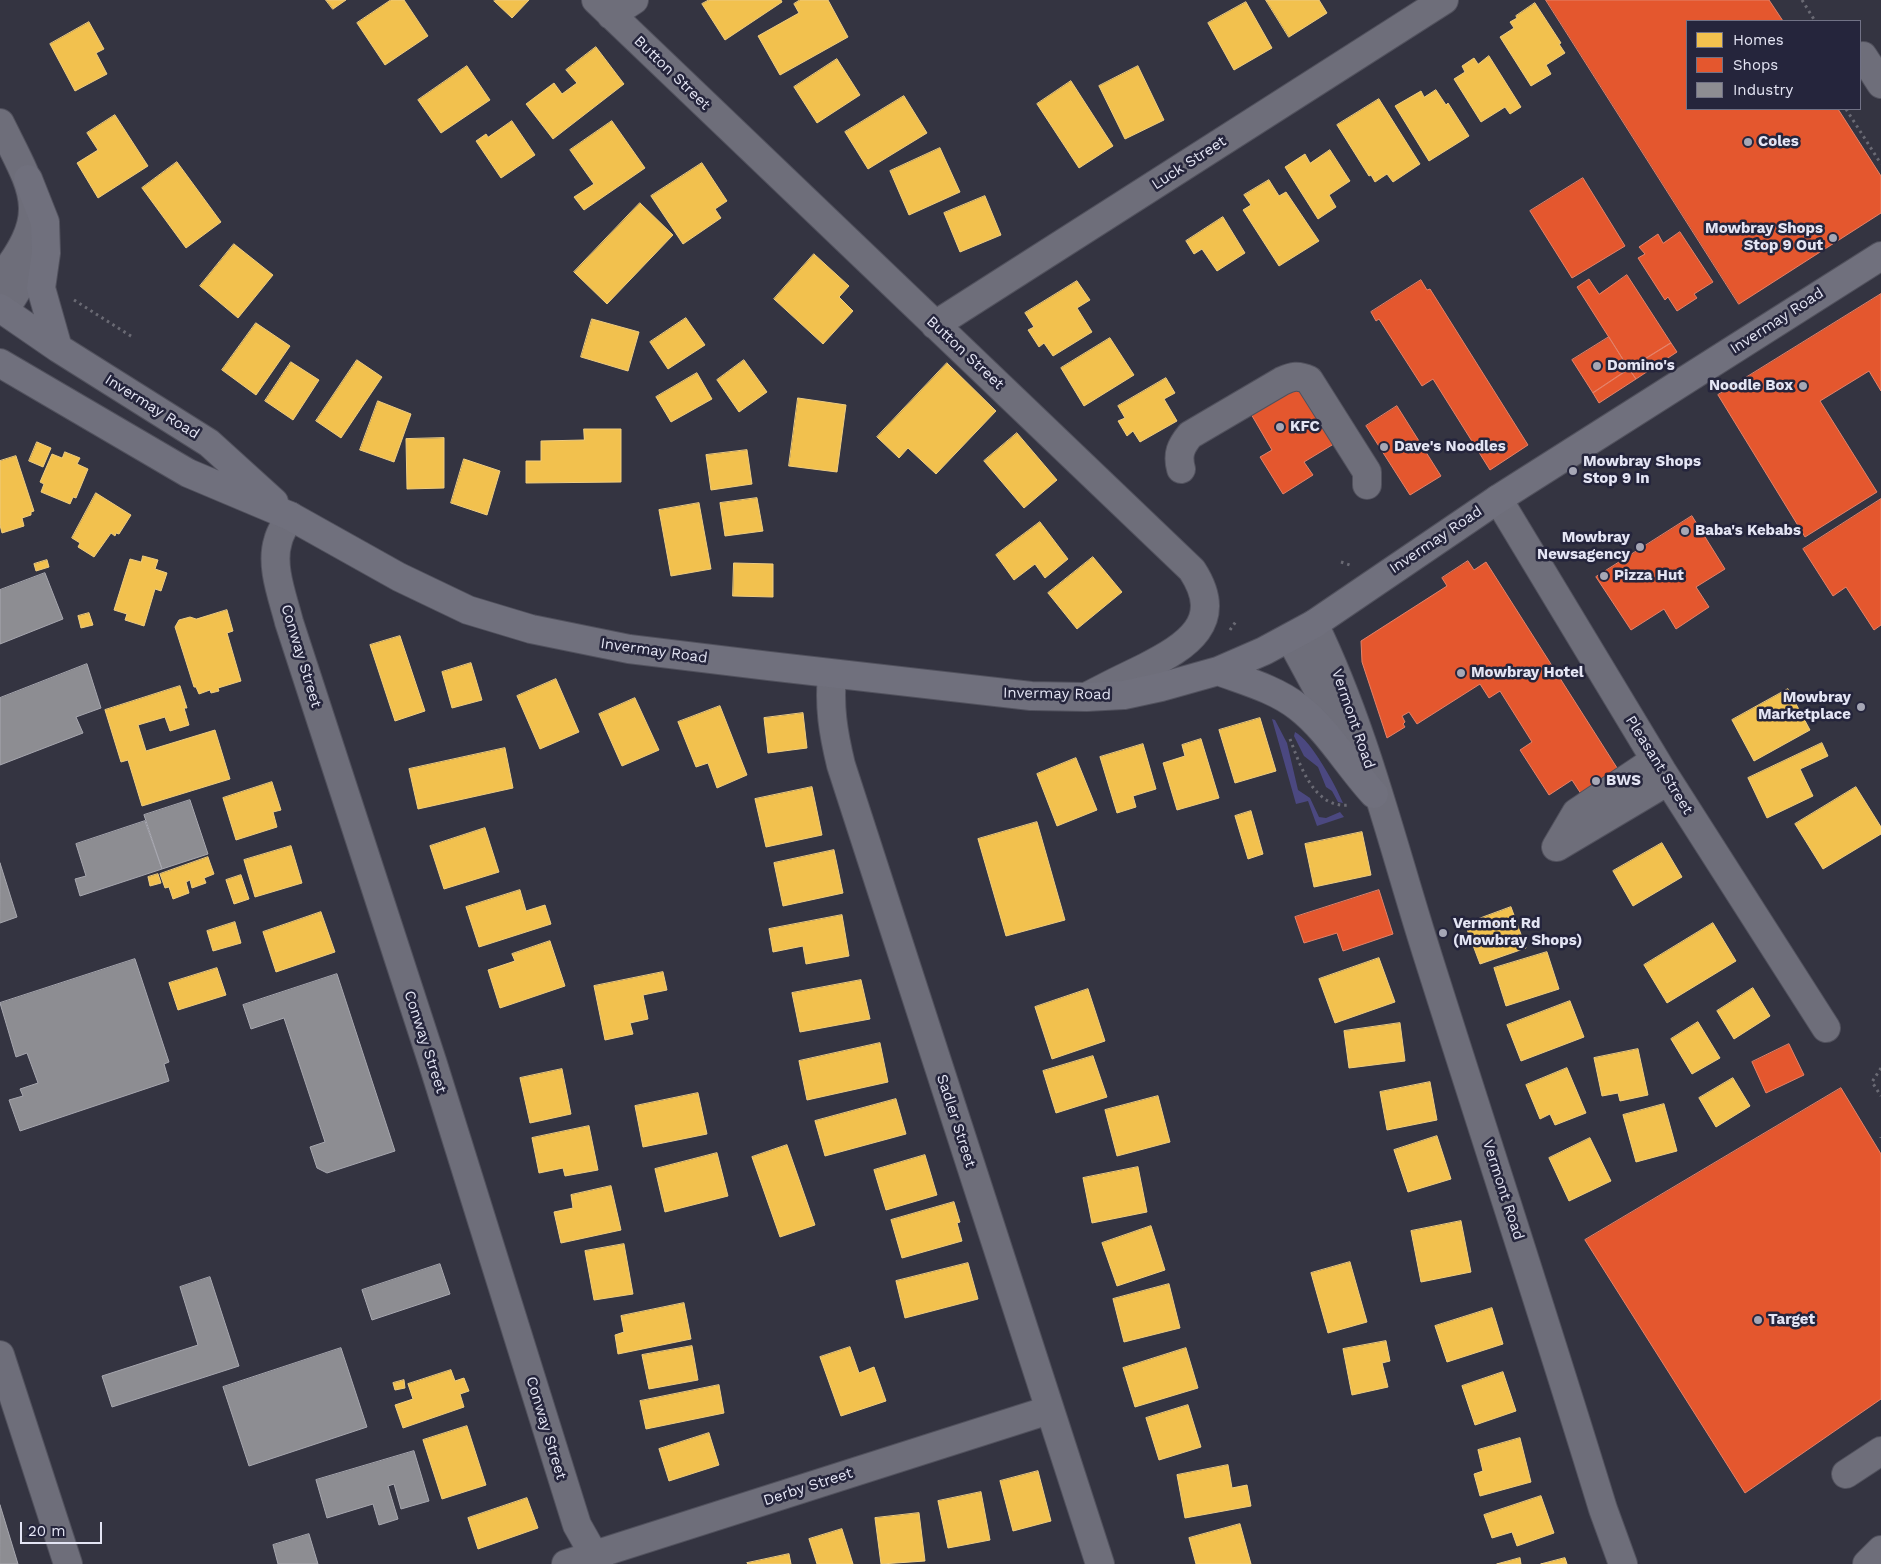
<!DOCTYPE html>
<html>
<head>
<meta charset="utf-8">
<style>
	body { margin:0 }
	#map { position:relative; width:1881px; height:1564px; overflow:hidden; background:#343441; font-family:"Work Sans",sans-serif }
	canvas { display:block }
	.legend { position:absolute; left:1686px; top:20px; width:175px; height:90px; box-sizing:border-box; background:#25253c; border:1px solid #717286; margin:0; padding:6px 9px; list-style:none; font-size:15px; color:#e4e5f4 }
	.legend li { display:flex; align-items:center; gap:10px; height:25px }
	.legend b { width:25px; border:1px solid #717286 }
	.scale { position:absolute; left:20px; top:1522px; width:82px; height:22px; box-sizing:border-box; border:2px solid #e4e5f4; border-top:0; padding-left:6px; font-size:15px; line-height:18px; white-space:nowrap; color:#e4e5f4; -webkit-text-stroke:4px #25253c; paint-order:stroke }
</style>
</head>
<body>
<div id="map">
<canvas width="1881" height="1564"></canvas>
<ul class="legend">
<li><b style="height:14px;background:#f2c14e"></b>Homes</li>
<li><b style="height:14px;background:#e4572e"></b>Shops</li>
<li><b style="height:14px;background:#8d8d92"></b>Industry</li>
</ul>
<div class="scale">20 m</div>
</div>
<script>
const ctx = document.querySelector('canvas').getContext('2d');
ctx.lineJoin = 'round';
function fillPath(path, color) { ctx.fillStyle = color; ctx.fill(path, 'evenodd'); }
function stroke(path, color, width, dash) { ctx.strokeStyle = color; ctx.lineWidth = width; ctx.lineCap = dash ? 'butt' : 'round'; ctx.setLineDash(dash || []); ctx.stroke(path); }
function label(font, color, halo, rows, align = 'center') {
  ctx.font = font + ' "Work Sans",sans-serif'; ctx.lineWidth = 5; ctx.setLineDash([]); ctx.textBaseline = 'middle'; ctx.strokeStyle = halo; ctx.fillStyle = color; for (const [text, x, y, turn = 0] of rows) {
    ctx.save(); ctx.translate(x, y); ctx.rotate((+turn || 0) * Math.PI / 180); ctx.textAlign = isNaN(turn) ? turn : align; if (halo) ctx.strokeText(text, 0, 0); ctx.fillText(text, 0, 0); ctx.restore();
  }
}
fillPath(new Path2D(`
	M1272,719L1275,720L1287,743L1298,790L1310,798L1319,817L1326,818L1340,812L1344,817L1317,826L1308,801L1296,804Z
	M1295,732C1311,740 1336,786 1343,803L1338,802L1332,791L1326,787L1318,767L1304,756L1294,736Z`), '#4b4880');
const homes = new Path2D(`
	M326,0H346L333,9Z
	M391,0H404L428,36L385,65L357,23Z
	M495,0H529L512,18L494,1Z
	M709,0H781L782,2L725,40L702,4Z
	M800,0H828L848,37L780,75L758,36L799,13L794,4Z
	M1266,0H1319L1327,13L1289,37Z
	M1246,2L1272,48L1234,70L1208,23Z
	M1535,3L1561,43L1559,44L1565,53L1546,65L1551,74L1531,86L1500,37L1514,28L1510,22L1517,18L1516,16Z
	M89,22L104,49L96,53L107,74L75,91L50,44Z
	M596,47L624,84L553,139L526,104L554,83L562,94L577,83L566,70Z
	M1489,56L1521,107L1510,114L1505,107L1481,122L1454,79L1465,72L1462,66L1474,58L1478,64Z
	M837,59L860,95L817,123L794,87Z
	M467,66L490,100L441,133L418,100Z
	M1138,66L1164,120L1125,139L1099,86Z
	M1071,81L1113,146L1079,168L1037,104Z
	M1436,90L1446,105L1448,103L1469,136L1429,161L1395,106L1421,91L1424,97Z
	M904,96L927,133L868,169L845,132Z
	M1379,99L1420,164L1393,182L1387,174L1375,182L1371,175L1369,176L1337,125Z
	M115,115L148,166L98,198L77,163L98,150L87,133Z
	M512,121L535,155L501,178L476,141L486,134L488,137Z
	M612,121L645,168L584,210L574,197L594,184L570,150Z
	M940,148L960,192L909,215L890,171Z
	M1330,150L1350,181L1329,195L1336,207L1318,219L1285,167L1305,154L1310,163Z
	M177,162L221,222L186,248L142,188Z
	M702,163L727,201L715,209L721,218L683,244L651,196Z
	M1269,180L1279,196L1286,192L1319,241L1279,266L1243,210L1251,205L1244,195Z
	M985,196L1001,235L960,252L944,213Z
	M640,203L673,235L607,304L574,272Z
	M1223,217L1245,253L1217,271L1202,249L1194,254L1186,241Z
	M234,244L273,275L238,318L200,286Z
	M814,254L849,286L839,297L853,311L823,344L774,299Z
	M1077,281L1090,300L1077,308L1092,332L1053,356L1044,343L1039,347L1028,330L1034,327L1025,313Z
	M686,318L705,345L668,369L650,342Z
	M592,319L639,332L628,371L581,357Z
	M256,323L290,346L256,395L222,370Z
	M1110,338L1134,375L1084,406L1061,368Z
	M357,360L382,377L341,438L316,421Z
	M744,360L767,392L739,412L717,380Z
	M291,362L319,380L293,420L265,401Z
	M947,363L996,411L936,474L908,448L899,458L877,437Z
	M697,373L712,399L671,422L656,397Z
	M1166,378L1175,393L1164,399L1177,421L1140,442L1133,431L1127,436L1118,421L1125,418L1118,406Z
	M798,398L846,405L837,472L789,466Z
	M378,401L411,414L394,462L360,450Z
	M584,429H621V482L526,483V461H541V441L584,440Z
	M1017,433L1057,480L1024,508L984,461Z
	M444,438V488L407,489L406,439Z
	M37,442L51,448L43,467L29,461Z
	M747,450L752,484L711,490L706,455Z
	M65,452L80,458L77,464L88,469L76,498L73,497L70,504L41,492L44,484L40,482L52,454L62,458Z
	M16,456L34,511L31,512V515L22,518L24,526L2,533L0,525V461Z
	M464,459L500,471L487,515L451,503Z
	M96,493L131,515L119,534L116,533L115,536L111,533L94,557L78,547L80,543L72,538Z
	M757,498L763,531L725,536L720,503Z
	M699,503L711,569L671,576L659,510Z
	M1040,522L1068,559L1045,578L1035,564L1014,580L996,555Z
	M143,556L158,560L155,569L167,573L161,591L155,589L144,626L125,620L127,614L114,610L130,559L141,562Z
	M1093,557L1122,592L1077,629L1048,593Z
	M47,560L49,567L36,571L34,564Z
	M734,563L773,564V597L733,596Z
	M227,610L233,631L227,633L241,681L218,688L219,691L211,693L210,690L199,694L196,687H194L175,627L179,620L190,617L196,619Z
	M89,613L93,625L81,628L78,616Z
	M400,636L425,711L395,721L370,645Z
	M471,663L482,700L452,708L442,672Z
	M556,679L579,732L540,749L517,696Z
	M180,686L187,708H184L189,725L170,731L165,717L138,725L146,751L215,730L230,779L142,806L128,760L121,762L105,710Z
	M1788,689L1810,730L1754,761L1732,720Z
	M635,698L659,750L622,766L599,714Z
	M720,706L747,775L717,788L708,763L696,767L678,722Z
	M803,713L807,748L768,753L764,718Z
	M1260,718L1276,771L1235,783L1219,730Z
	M1201,739L1219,798L1177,810L1163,763L1185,756L1182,745Z
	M1822,743L1828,756L1800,769L1813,796L1767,818L1748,778Z
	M1143,744L1156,789L1133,796L1136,807L1117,813L1100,757Z
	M505,748L513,788L418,809L409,769Z
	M1076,758L1097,810L1057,826L1037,774Z
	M272,782L281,810L273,812L277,827L236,840L223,798Z
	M812,787L822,835L766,847L755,799Z
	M1856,787L1881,827V834L1823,869L1795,824Z
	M1251,811L1263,854L1248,859L1235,816Z
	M1037,822L1065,920L1006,936L978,839Z
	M485,828L499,872L444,889L430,846Z
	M1362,832L1371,875L1314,887L1305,844Z
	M1662,843L1682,877L1633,906L1613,871Z
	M291,846L302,883L255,897L244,860Z
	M834,850L843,893L783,906L774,863Z
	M208,857L214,874L204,878L206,883L192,888L190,880L186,882L189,893L173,899L169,887L165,888L160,874Z
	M158,874L161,883L150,886L148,877Z
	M241,875L249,899L234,904L226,880Z
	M520,890L526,911L545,905L551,924L479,947L466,907Z
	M1511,907L1526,948L1480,964L1465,924Z
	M321,912L335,952L276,972L263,932Z
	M842,915L849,956L806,964L803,946L773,952L769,929Z
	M235,922L241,943L213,951L207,931Z
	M1713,923L1736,961L1667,1003L1644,965Z
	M550,941L565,986L500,1008L488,970L515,961L512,954Z
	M1547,952L1559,989L1506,1006L1494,968Z
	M1379,958L1395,1002L1335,1023L1319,979Z
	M217,968L226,995L178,1010L169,983Z
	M663,972L667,990L643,995L648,1019L630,1023L633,1034L605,1040L594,986Z
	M861,980L870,1019L800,1032L792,993Z
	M1753,988L1770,1016L1734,1039L1717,1011Z
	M1088,989L1105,1041L1052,1059L1035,1007Z
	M1570,1001L1584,1037L1521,1061L1507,1025Z
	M1698,1022L1720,1058L1692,1074L1671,1039Z
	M1400,1023L1405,1061L1349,1068L1344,1031Z
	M880,1043L888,1082L807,1100L799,1061Z
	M1638,1049L1648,1095L1620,1101L1618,1093L1602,1096L1594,1058Z
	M1093,1056L1107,1097L1056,1113L1043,1071Z
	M1567,1068L1586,1113L1555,1125L1550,1114L1540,1119L1526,1085Z
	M562,1069L571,1114L530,1123L520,1078Z
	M1733,1078L1750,1106L1716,1127L1699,1098Z
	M1430,1082L1437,1120L1387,1130L1380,1092Z
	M698,1093L707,1134L643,1147L635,1106Z
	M1158,1096L1170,1142L1117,1156L1105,1110Z
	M896,1099L906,1134L825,1156L815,1121Z
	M1664,1104L1677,1151L1636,1162L1623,1115Z
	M589,1126L598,1170L565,1176L563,1168L539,1173L532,1138Z
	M1437,1136L1451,1179L1408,1192L1394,1150Z
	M1590,1138L1611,1181L1569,1201L1549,1158Z
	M787,1145L815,1225L780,1237L752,1157Z
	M717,1153L728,1196L665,1212L655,1169Z
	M925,1155L937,1195L886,1210L874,1170Z
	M1138,1167L1147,1212L1092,1223L1083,1178Z
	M611,1186L621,1230L561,1243L554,1212L573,1208L571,1195Z
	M954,1202L960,1222L957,1223L962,1241L902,1258L891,1220Z
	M1461,1221L1471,1272L1421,1282L1411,1231Z
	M1151,1226L1165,1270L1117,1286L1102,1243Z
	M624,1244L633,1294L594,1300L585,1251Z
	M1350,1262L1367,1322L1328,1333L1311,1273Z
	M968,1263L978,1299L905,1318L896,1281Z
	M1169,1284L1180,1328L1124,1342L1113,1299Z
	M684,1303L691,1339L618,1354L615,1335L624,1332L621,1316Z
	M1492,1308L1503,1344L1447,1362L1435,1326Z
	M1386,1341L1390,1361L1382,1363L1388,1387L1352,1395L1343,1349Z
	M692,1346L698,1380L649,1389L642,1355Z
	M850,1347L859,1373L874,1367L886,1401L841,1416L820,1357Z
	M1186,1348L1198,1388L1135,1407L1123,1368Z
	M451,1370L455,1381L464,1378L469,1391L460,1394L464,1407L403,1428L395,1405L413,1399L408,1384Z
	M1503,1372L1516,1411L1475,1425L1462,1386Z
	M404,1380L405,1388L395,1390L393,1383Z
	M719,1385L724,1413L646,1429L640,1401Z
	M1188,1405L1201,1447L1159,1460L1146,1418Z
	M467,1426L486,1485L442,1499L423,1440Z
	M709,1433L719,1465L669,1481L659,1449Z
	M1520,1438L1531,1482L1480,1496L1474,1474L1483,1471L1478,1450Z
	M1228,1465L1232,1488L1247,1485L1251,1506L1185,1518L1177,1475Z
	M1038,1471L1051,1521L1013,1531L1000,1481Z
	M981,1492L990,1540L948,1548L938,1501Z
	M1541,1496L1554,1533L1517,1546L1512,1532L1492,1538L1484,1515Z
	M527,1498L538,1528L478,1549L468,1518Z
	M919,1513L925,1561L881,1564L875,1518Z
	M1240,1524L1251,1564H1196L1189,1538Z
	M842,1529L853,1564H817L809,1539Z
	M789,1554L791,1564H748L747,1563Z
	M1520,1558L1521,1564H1497Z
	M1565,1558L1567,1564H1541Z`);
fillPath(homes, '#f2c14e');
stroke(homes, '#eecc80', 1);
const shops = new Path2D(`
	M1546,0H1769L1783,21H1687V109H1838L1881,176V213L1739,304Z
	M1583,178L1625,246L1572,278L1530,211Z
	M1680,232L1713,282L1694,294L1697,298L1677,311L1668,297L1665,300L1638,258L1645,254L1639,247L1658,234L1663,243Z
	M1627,275L1671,343L1629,369L1577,287L1589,279L1599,294Z
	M1421,280L1427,290L1430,289L1528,445L1490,470L1433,379L1422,386L1379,319L1376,321L1371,312Z
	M1881,294V391L1869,371L1820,401L1877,492L1805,537L1718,395Z
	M1609,337L1629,369L1593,393L1572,360Z
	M1671,343L1677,352L1636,379L1629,369Z
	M1629,369L1636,379L1599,403L1593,393Z
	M1301,383L1337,442L1304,462L1313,475L1283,494L1260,457L1272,450L1251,414Z
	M1397,406L1441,476L1410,495L1366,426Z
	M1881,499V625L1874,630L1846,587L1833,596L1803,549Z
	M1692,516L1725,569L1696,587L1709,607L1676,629L1664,609L1631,630L1596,577Z
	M1468,561L1474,570L1486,562L1626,782L1589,806L1572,780L1549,795L1520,750L1532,742L1500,691L1489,698L1480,684L1417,724L1409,712L1402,716L1405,722L1403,724L1405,727L1387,738L1362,662L1361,641L1447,586L1442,578Z
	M1379,890L1393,934L1343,951L1337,933L1304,943L1295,917Z
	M1789,1044L1804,1075L1766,1093L1752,1062Z
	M1841,1088L1881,1154V1399L1745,1493L1585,1240Z`);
fillPath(shops, '#e4572e');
stroke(shops, '#e48269', 1);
const industry = new Path2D(`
	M45,573L63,619L0,644V590Z
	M87,664L101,708L76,717L83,733L0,765V698Z
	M190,800L208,854L162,869L144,815Z
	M145,821L162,869L80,896L75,879L86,876L76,844Z
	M0,863L17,917L0,923Z
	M135,959L169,1062L164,1064L169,1081L20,1131L9,1100L23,1096L20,1089L38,1083L27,1053L16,1057L0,1003Z
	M337,974L395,1151L327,1173L317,1168L310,1147L325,1142L284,1018L251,1029L243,1005Z
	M440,1264L450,1294L372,1320L362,1290Z
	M210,1277L239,1366L112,1407L102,1376L198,1345L180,1287Z
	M341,1348L367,1427L249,1466L223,1387Z
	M414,1451L429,1501L401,1509L394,1484L388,1486L398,1519L379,1525L373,1504L327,1518L316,1480Z
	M0,1505L18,1564H0Z
	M309,1534L318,1564H278L273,1545Z`);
fillPath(industry, '#8d8d92');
stroke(industry, '#a7a7af', 1);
const minor = new Path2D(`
	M596,0L1192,570C1226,622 1187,646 1144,668C1125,677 1105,687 1086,697
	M611,15L634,0
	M1863,56L1881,84
	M0,123C34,192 53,212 0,279
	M4,311L24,279L39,243
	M935,325L1444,0
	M1181,469C1177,454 1181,446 1190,435L1282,381C1293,376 1298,375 1309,380L1367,472V485
	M1498,499L1662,771L1826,1028
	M290,516C286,524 280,532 278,541C270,566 283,598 289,622L433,1064L577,1525L599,1564
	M1314,624C1366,731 1393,848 1429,960C1487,1143 1547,1326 1603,1509L1623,1564
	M1290,638L1356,760
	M832,674C829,707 833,732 841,765L1100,1564
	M1556,847L1576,813L1655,760
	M1557,847L1668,781
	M0,1355L68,1564
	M1846,1474L1881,1451
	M566,1564L1049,1410
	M1867,1564L1881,1550`);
const major = new Path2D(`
	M28,179L45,222L46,253L41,288L58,348
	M0,308L58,348L209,443L274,502
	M0,363L188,473L290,516L399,577L468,610L531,629L629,649L769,666L1031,696L1086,697L1124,695L1161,687L1218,671L1264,651L1314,624L1498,499L1881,256
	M1218,671C1245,681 1275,689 1298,707C1328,730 1348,766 1374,794`);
stroke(minor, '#51515d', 30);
stroke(major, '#51515d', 30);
stroke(new Path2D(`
	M1802,0L1815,21
	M1846,109L1881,164
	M74,300L134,338
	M1341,562L1350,565
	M1230,630L1237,620
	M1290,739C1300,765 1314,809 1349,805
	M1881,1068L1872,1082L1881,1096
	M1881,1137V1138`), '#6a6a74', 3, [2.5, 4]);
stroke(minor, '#6e6e7a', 28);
stroke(major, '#70707d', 28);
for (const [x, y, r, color] of [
	[1748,142,5,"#a6a7b5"],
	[1833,238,5,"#a6a7b5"],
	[1597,366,5,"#a6a7b5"],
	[1803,386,5,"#a6a7b5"],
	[1280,427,5,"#a6a7b5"],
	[1384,447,5,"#a6a7b5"],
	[1573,471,5,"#a6a7b5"],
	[1685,531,5,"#a6a7b5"],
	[1640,547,5,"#a6a7b5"],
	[1604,576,5,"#a6a7b5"],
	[1461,673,5,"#a6a7b5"],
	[1861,707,5,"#a6a7b5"],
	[1596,781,5,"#a6a7b5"],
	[1443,933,5,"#a6a7b5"],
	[1758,1320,5,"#a6a7b5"]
]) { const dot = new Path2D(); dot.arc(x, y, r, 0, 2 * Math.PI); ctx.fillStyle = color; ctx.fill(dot); stroke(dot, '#25253c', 2); }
label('15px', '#e4e5f4', '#25253c', [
	["Button Street",672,73,44],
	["Luck Street",1189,163,-33],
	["Invermay Road",1777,321,-33],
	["Button Street",965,353,43],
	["Invermay Road",152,407,32],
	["Invermay Road",1436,540,-34],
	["Invermay Road",654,651,8],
	["Conway Street",301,656,73],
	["Invermay Road",1057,694,1],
	["Vermont Road",1353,719,71],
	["Pleasant Street",1659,765,58],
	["Conway Street",425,1042,72],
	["Sadler Street",956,1121,72],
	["Vermont Road",1503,1190,72],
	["Conway Street",546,1428,73],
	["Derby Street",808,1487,-18]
]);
label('bold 15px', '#e4e5f4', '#25253c', [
	["Coles",1758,142],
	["Mowbray Shops",1823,229,"right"],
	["Stop 9 Out",1823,246,"right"],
	["Domino's",1607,366],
	["Noodle Box",1793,386,"right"],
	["KFC",1290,427],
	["Dave's Noodles",1394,447],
	["Mowbray Shops",1583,462],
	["Stop 9 In",1583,479],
	["Baba's Kebabs",1695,531],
	["Mowbray",1630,538,"right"],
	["Newsagency",1630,555,"right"],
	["Pizza Hut",1614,576],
	["Mowbray Hotel",1471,673],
	["Mowbray",1851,698,"right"],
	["Marketplace",1851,715,"right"],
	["BWS",1606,781],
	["Vermont Rd",1453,924],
	["(Mowbray Shops)",1453,941],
	["Target",1768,1320]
], 'left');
</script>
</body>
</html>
